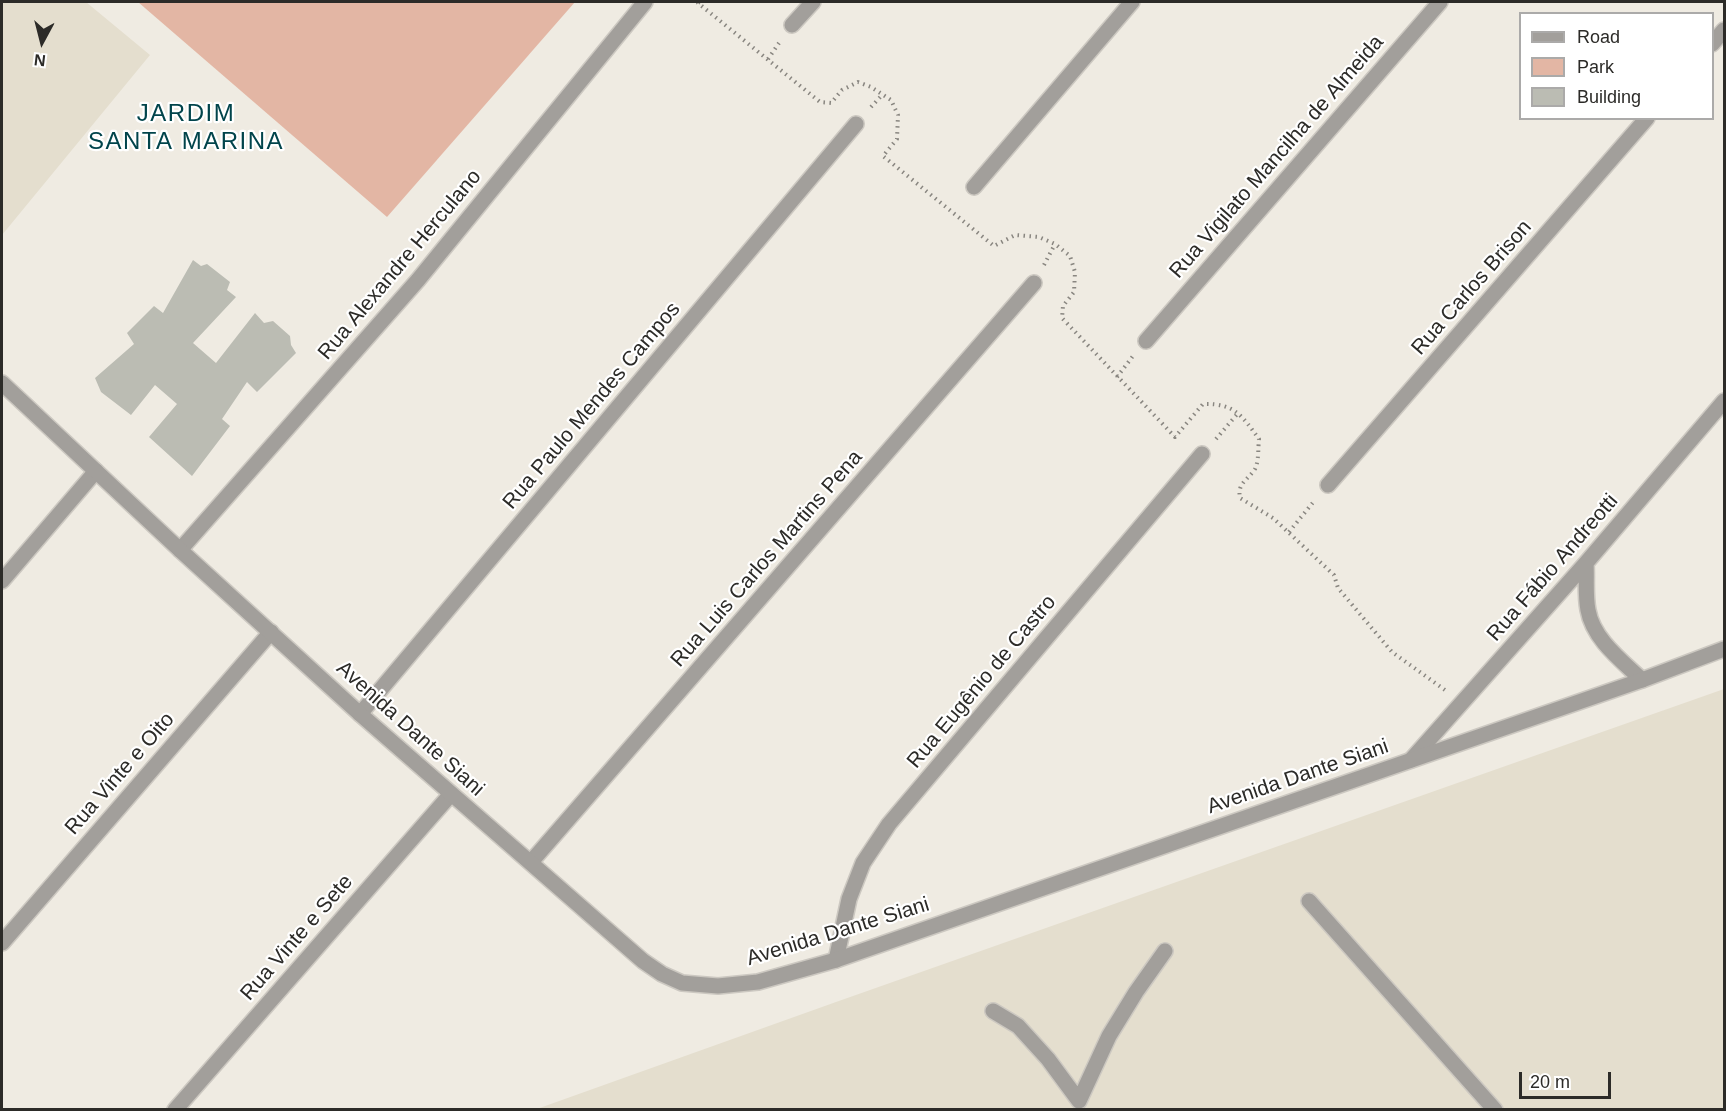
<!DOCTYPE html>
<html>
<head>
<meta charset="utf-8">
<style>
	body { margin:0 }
	#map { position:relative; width:1726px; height:1111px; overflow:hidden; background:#efebe2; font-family:Arial,sans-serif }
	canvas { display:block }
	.frame { position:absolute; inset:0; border:3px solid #2c2b28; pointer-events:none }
	.legend { position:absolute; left:1519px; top:12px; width:195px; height:108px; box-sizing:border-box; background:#fff; border:2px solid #abaaa9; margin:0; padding:8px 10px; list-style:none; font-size:18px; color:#2c2b28 }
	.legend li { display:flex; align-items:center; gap:12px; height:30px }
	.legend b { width:30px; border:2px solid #abaaa9 }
	.north { position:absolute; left:12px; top:12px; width:60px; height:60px; -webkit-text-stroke:4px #fff; paint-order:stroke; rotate:187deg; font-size:16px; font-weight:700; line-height:24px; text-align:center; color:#2c2b28 }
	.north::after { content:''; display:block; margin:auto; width:21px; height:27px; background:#2c2b28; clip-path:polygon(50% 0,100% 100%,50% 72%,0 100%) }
	.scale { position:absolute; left:1519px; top:1072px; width:92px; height:27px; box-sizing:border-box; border:3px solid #2c2b28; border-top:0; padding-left:8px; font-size:18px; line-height:21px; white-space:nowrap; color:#2c2b28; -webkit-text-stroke:4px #fff; paint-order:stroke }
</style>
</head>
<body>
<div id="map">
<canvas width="1726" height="1111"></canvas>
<div class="frame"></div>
<ul class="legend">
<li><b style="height:8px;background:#a29f9b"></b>Road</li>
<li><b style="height:16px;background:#e3b6a4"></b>Park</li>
<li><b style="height:16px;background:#bbbcb3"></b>Building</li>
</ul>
<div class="north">N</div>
<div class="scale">20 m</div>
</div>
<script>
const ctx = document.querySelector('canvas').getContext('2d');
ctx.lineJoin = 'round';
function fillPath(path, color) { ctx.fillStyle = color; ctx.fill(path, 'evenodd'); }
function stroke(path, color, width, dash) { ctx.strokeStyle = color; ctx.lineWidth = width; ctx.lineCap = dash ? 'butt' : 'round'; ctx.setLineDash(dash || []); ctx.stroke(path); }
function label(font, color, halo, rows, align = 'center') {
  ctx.font = font + ' Arial,sans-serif'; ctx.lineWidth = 4.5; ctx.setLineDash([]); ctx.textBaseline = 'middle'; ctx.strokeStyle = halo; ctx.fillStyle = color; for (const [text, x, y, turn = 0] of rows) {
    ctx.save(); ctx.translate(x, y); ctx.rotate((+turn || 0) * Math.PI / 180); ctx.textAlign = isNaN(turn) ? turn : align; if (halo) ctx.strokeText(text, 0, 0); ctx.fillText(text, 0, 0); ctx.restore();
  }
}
fillPath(new Path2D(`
	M2,2H86L150,55L2,235Z
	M1724,689V1109L534,1110L836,1002Z`), '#e4dece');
fillPath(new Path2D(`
	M138,2H575L387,217Z`), '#e3b6a4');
fillPath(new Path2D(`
	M193,260L201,266L207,264L230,282L227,290L236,297L193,343L216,363L255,313L264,323L273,321L290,336L291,345L296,353L257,392L247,382L222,419L230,426L192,476L149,437L177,404L155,385L131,415L101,392L95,378L134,344L127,333L154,306L163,313Z`), '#bbbcb3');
const service = new Path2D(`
	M1309,901L1495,1110
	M993,1011L1018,1026L1048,1059L1079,1101L1109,1036L1136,992L1165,951`);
const minor = new Path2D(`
	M792,25L813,2
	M1712,44L1724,30
	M974,187L1132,2
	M1146,341L1440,2
	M1328,485L1647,118
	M180,550L418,280L645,2
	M1586,563C1587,578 1585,595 1588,610C1593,639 1621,660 1642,680
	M2,581L96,471
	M360,714L856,124
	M1411,760L1586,563L1724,401
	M531,862L1034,283
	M2,943L271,632
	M836,960L849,899L863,863L889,824L1202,454
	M175,1110L451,794`);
const tertiary = new Path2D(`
	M2,383L180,550L360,714L643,961L662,974L682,983L718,986L758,982L836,960L1642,680L1724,649`);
stroke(service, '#ccc8c1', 18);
stroke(minor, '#ccc8c1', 18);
stroke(tertiary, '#ccc8c1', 18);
stroke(new Path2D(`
	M699,2L698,3L820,102L831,103L842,90L858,82L871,87L891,100L898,115L897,139L883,156L994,246L1015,235L1039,237L1055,244L1070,256L1075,272L1074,292L1063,306L1062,318L1175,437L1203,404C1235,403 1242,416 1259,439C1258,447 1259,461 1255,469C1248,480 1237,483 1240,498L1273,518L1334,575L1338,588L1392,652L1445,690
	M768,59L779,43
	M871,107L883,94
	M1044,265L1055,244
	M1117,377L1133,356
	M1216,439L1239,412
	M1289,532L1315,500`), '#898680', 4, [1.5, 4.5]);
stroke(service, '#a29f9b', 15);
stroke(minor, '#a29f9b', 15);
stroke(tertiary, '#a29f9b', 15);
label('21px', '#2c2b28', '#fff', [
	["Rua Vigilato Mancilha de Almeida",1277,157,-49],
	["Rua Alexandre Herculano",400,265,-50],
	["Rua Carlos Brison",1472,288,-49],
	["Rua Paulo Mendes Campos",592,406,-50],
	["Rua Luis Carlos Martins Pena",767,559,-49],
	["Rua Fábio Andreotti",1553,568,-49],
	["Rua Eugênio de Castro",982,682,-50],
	["Avenida Dante Siani",410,729,42],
	["Rua Vinte e Oito",120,774,-49],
	["Avenida Dante Siani",1298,777,-19],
	["Avenida Dante Siani",838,932,-17],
	["Rua Vinte e Sete",297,938,-49]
]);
ctx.letterSpacing = '1.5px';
label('24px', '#01444b', '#fff', [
	["JARDIM",186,114],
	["SANTA MARINA",186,142]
]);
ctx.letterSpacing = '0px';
</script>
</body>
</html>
